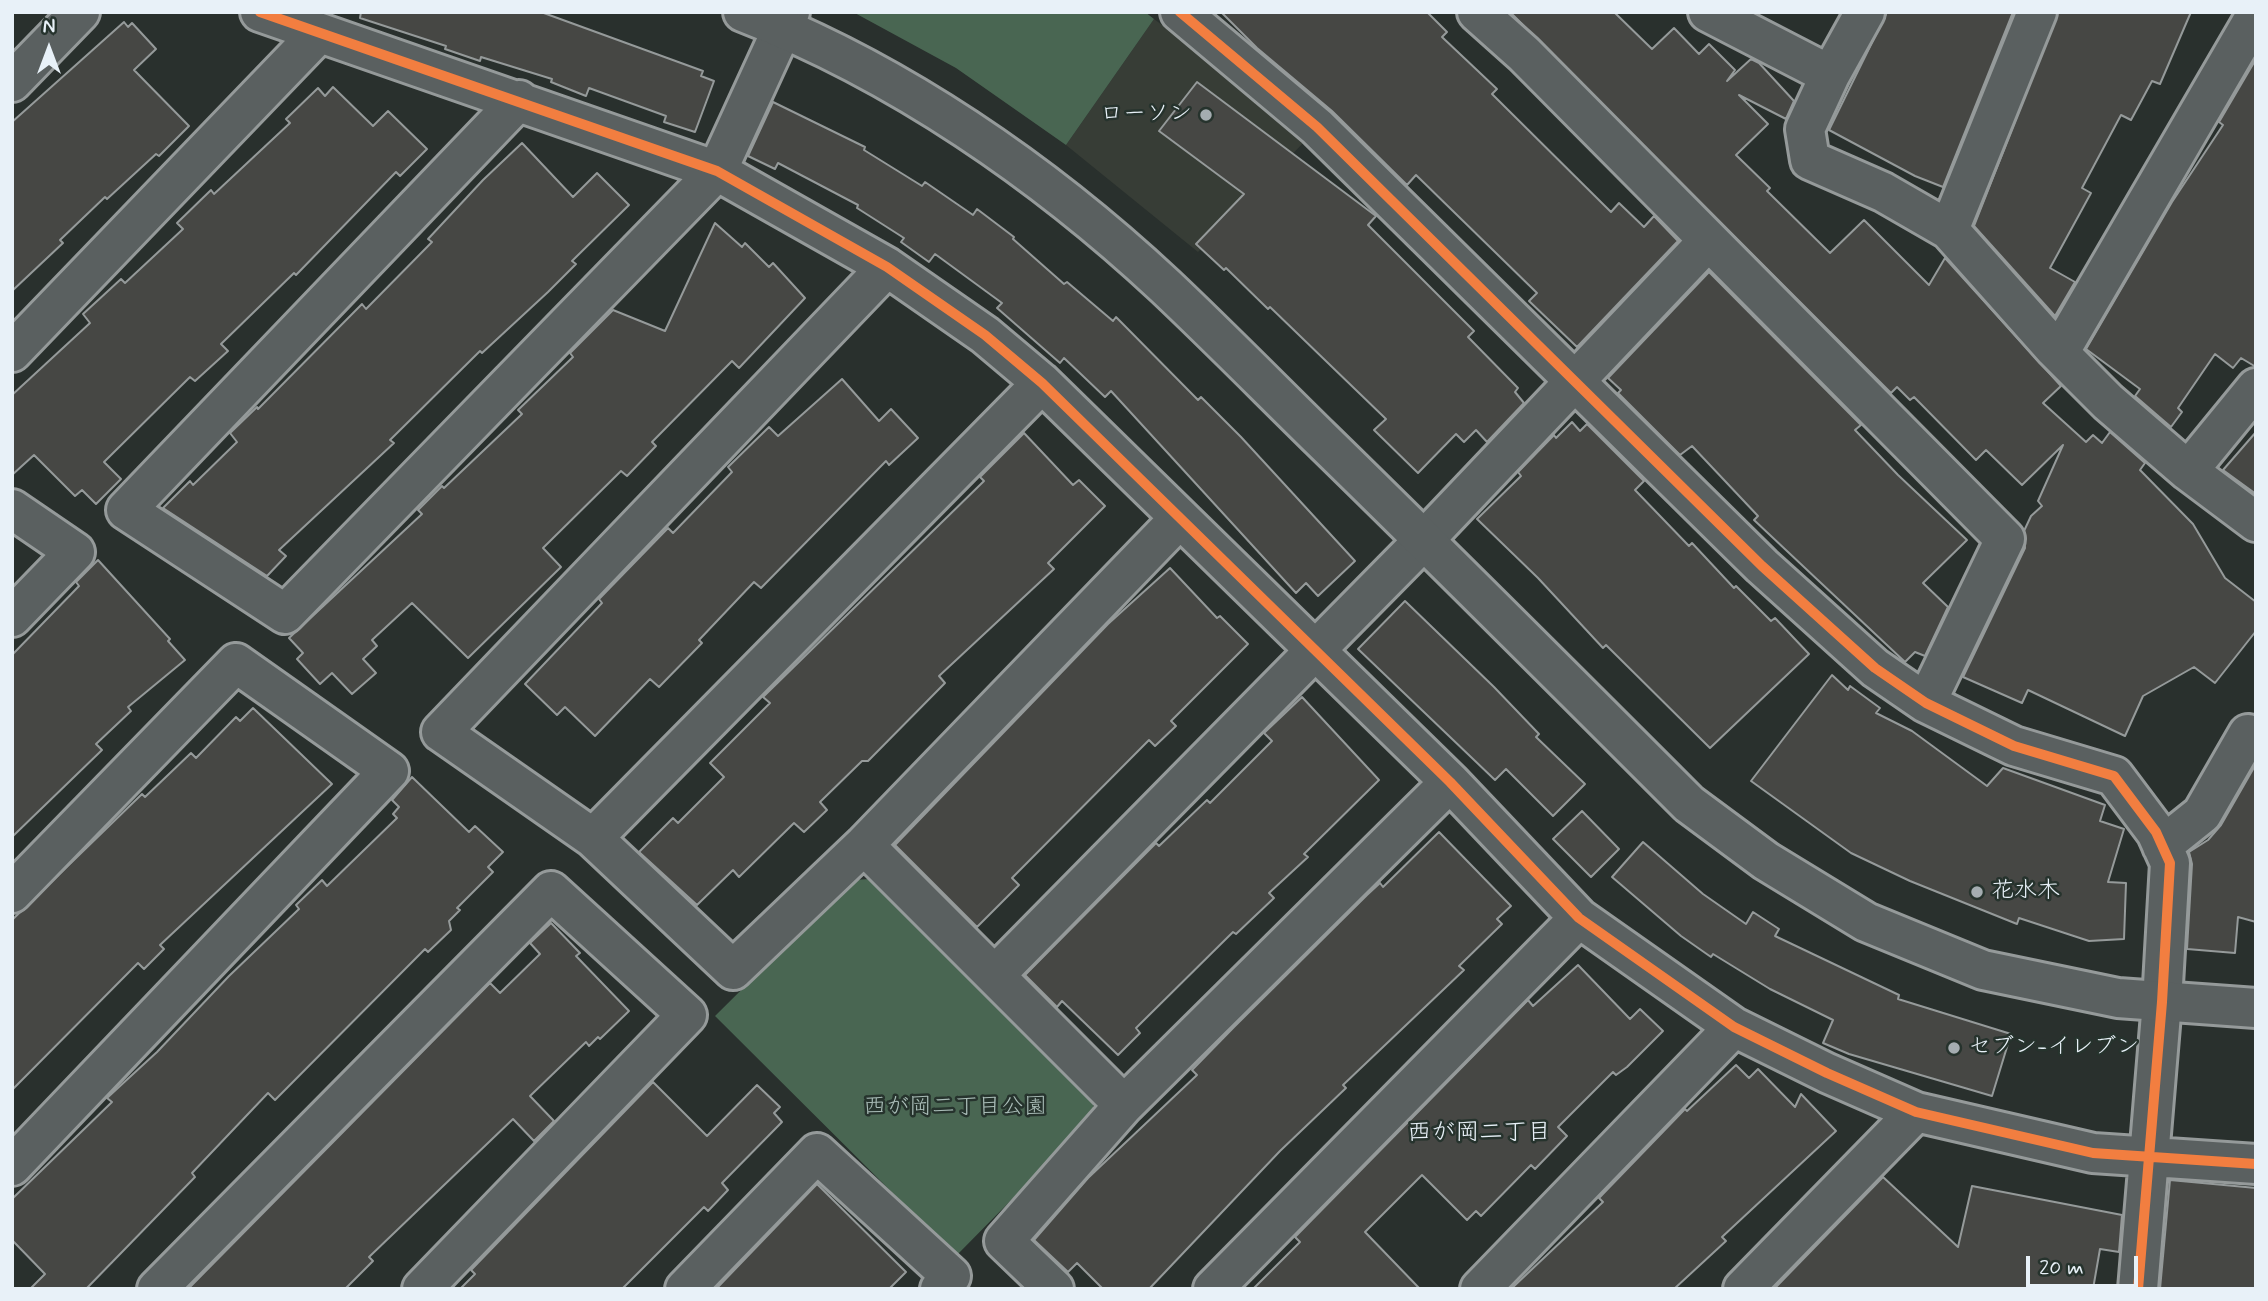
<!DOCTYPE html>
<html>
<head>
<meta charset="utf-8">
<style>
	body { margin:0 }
	#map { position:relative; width:2268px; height:1301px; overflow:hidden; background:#29302d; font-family:Mynerve,sans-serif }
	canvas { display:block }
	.frame { position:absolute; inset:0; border:14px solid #e8f1f8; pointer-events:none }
	.north { position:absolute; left:14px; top:14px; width:70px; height:70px; -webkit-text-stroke:5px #26332d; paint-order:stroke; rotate:0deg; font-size:19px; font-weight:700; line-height:28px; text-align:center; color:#e8f1f8 }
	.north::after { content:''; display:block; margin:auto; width:24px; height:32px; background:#e8f1f8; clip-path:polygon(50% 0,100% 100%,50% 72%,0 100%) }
	.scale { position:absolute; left:2026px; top:1256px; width:112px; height:32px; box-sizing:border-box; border:4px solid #e8f1f8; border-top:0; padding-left:9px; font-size:21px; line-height:24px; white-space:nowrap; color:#e8f1f8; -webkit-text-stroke:5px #26332d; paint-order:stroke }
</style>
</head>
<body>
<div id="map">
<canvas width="2268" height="1301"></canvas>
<div class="frame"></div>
<div class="north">N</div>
<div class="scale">20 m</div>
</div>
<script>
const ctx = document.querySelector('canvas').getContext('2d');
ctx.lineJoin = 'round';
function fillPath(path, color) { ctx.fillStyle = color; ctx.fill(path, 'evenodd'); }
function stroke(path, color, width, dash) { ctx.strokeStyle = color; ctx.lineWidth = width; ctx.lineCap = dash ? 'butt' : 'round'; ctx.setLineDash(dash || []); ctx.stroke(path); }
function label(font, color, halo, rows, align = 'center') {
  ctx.font = font + ' Mynerve,"Klee One",sans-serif'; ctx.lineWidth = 5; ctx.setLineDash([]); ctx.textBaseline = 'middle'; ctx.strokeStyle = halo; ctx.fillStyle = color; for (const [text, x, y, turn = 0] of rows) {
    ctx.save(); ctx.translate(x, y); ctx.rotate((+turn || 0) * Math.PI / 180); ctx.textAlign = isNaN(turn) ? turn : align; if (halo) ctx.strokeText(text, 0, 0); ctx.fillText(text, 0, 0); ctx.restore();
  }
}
fillPath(new Path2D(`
	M1154,19L1235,79L1305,141L1198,252L1066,145Z`), '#373d36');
fillPath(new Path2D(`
	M853,12H1145L1154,19L1066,145L956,68Z
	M870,879L1093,1097V1117L956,1256L715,1016L852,880Z`), '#496652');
const building = new Path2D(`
	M361,12H541L703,71L701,76L714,81L695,132L664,122L666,116L589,88L586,96L551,82L552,79L481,57L480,61L445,49L446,46L360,18Z
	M1221,12H1427L1447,32L1442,37L1497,89L1492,94L1611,212L1619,203L1644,227L1654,216L1678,241L1577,347L1529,301L1537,293L1416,175L1407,185L1332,111L1257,48Z
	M1510,12H1614L1652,49L1674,28L1699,54L1709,44L1735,70L1727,81L1751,59L1759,63L1794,101L1786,119L1739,95L1768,124L1736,155L1770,188L1767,191L1830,253L1864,220L1929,285L1945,258L2061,386L2043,403L2086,442L2093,435L2102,443L2110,432L2145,463L2140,470L2193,524L2225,578L2256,602V631L2215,683L2194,667L2143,696L2125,736L2028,690L2022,703L1963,677L2025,548L2024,531L2031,516L2042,506L2038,501L2063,445L2022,485L1986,450L1976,460L1914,397L1910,400L1897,387L1891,393Z
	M1887,12H2013L1943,187L1915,176L1829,130Z
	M2058,12H2191L2160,84L2152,81L2131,120L2121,115L2082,188L2091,193L2050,268L2075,282L2055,316L1974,226Z
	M124,22L128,27L132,23L156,49L134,70L189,126L159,156L156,154L107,199L105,197L60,240L63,243L12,291V122Z
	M2256,59V367L2241,358L2233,368L2215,354L2178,408L2182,412L2171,427L2135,396L2140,389L2086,349L2172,202L2223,125L2219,122Z
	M1197,82L1376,216L1368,225L1474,331L1468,337L1518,388L1515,392L1524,403L1487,442L1476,430L1464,442L1456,434L1418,473L1374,430L1386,419L1270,307L1268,309L1226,268L1224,270L1196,244L1244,194L1159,131Z
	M333,87L373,126L388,111L427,149L400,176L396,172L296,275L294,273L221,344L228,351L195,381L190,377L104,462L121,479L96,504L82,490L75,496L34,455L12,475V395L90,323L83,314L121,279L125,283L183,229L177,223L211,190L214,194L290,123L286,119L318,88L325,96Z
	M773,102L865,147L864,150L922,186L925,182L973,215L977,209L1014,237L1013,239L1064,284L1067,282L1113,321L1116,317L1198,400L1201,397L1241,437L1355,561L1318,596L1306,583L1296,593L1111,391L1105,397L1064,358L1060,363L997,308L1002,303L935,254L929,262L901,242L904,238L857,208L858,205L778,163L775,169L748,156Z
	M522,143L573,197L597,173L629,205L572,261L576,264L548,292L482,353L480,351L390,440L394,443L279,550L286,556L267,576L163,508L190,481L193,485L237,442L230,433L257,407L258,409L362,304L366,309L432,242L428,239L483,180Z
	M715,223L742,247L745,243L769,267L773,263L805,298L739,368L732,361L652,442L656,446L627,476L621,471L543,548L561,567L468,658L412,603L372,640L377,646L363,659L376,673L352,694L332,673L320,684L297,659L303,653L289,638L422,514L418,510L442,486L444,488L522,414L518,410L573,357L570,353L613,310L665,331Z
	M1709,272L1861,425L1855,430L1898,475L1967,540L1923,583L1948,607L1925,656L1915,652L1905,662L1754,520L1758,516L1692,446L1680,455L1618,393L1621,390L1608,378Z
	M842,379L879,421L891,409L918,438L889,465L886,461L761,588L754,582L699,640L702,643L659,687L650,679L595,736L565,707L557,715L525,684L602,603L599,599L668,528L673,533L732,472L728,467L769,427L778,436Z
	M1572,422L1580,431L1587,424L1644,481L1635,490L1689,546L1692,543L1734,588L1736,586L1771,621L1775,618L1809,654L1710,748L1606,645L1603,648L1538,578L1477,519L1521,476L1518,472L1554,435L1556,438Z
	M2256,432V494L2223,470Z
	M1024,433L1073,485L1079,480L1105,506L1048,563L1054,569L939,676L945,683L868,761H862L820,802L827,810L804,832L794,823L739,877L733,870L697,905L639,852L673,818L678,823L724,777L710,763L770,703L763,697L984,481L980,477Z
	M98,560L170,639L168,641L185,660L128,707L131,711L96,744L102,750L12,837V655L79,586L76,582Z
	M1170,568L1217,618L1220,616L1248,644L1171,721L1176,726L1155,746L1149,740L1012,878L1019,885L977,927L895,845L1108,624Z
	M1405,601L1494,687L1539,734L1536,737L1585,784L1553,816L1506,769L1495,780L1358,649Z
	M1832,675L1848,690L1850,686L1880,708L1876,713L1912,731L1987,786L2003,768L2105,805L2100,821L2124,829L2108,882L2126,883L2124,939L2089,941L2019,918L2017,924L1910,881L1851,853L1751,781Z
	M1302,697L1379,780L1304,854L1308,857L1269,893L1274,898L1236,934L1233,932L1136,1028L1140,1033L1118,1055L1062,1001L1057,1007L1025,975L1156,843L1159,846L1207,800L1210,803L1272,741L1264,733Z
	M253,708L332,784L160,945L164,949L144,969L138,963L12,1090V920L142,794L145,797L191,753L196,758L236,717L240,721Z
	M2256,764V922L2238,917L2235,953L2187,949L2192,864L2189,852L2208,840L2221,825Z
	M412,777L469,832L475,826L503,852L488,867L493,872L457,908L460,910L449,921L451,930L428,952L425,949L275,1100L268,1093L192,1173L195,1177L86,1289H30L45,1274L12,1240V1199L112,1102L107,1098L157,1052L229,976L299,909L296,905L322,880L327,886L397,818L393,814L399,807L392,800Z
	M1582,811L1619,849L1591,877L1553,839Z
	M1439,832L1511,906L1497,919L1502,924L1459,966L1464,970L1343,1085L1346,1088L1280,1151L1149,1289H1103L1077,1263L1068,1272L1034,1240L1088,1178L1197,1075L1192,1070L1234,1027L1367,895L1380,883L1383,887Z
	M1643,842L1703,894L1746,924L1753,912L1779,929L1775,936L1899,995L1898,999L2011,1034L1992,1096L1849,1054L1823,1043L1833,1020L1770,989L1713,954L1711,957L1681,936L1612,877Z
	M551,923L580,953L576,956L629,1011L600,1039L598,1037L589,1046L586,1042L530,1096L554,1121L534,1141L513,1119L369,1257L373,1261L345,1289H188L490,983L500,993L540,954L530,943Z
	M1578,965L1630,1019L1640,1009L1663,1031L1627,1067L1616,1075L1613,1072L1558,1127L1567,1136L1535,1169L1531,1165L1481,1216L1476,1211L1467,1220L1422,1175L1365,1232L1420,1289H1253L1300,1242L1295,1237L1528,1000L1533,1006Z
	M1736,1065L1749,1078L1758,1069L1795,1107L1801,1094L1836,1131L1722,1237L1726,1241L1674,1289H1511L1603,1202L1599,1198L1685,1109L1687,1111Z
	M653,1082L707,1136L757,1085L780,1107L774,1113L782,1122L722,1183L728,1190L708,1211L704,1207L622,1289H460L475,1274L471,1270Z
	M1883,1177L1958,1247L1972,1186L2122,1215L2119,1252L2100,1249L2093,1289H1774Z
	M2170,1180L2256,1188V1289H2160Z
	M817,1184L906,1272L889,1289H716Z`);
fillPath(building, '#464744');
stroke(building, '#959a9a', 2);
const street = new Path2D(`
	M260,12L717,171L887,267L985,335L1042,383L1450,782L1579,918L1734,1027L1827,1073L1916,1112L2093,1153L2256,1164
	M1180,12L1317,127L1762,566L1875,668L1926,703L2014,746L2114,776L2156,832L2170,863L2162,1002L2138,1289
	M1477,12L1524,54L2005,539L1926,703
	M1708,12L1830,75
	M1865,12L1830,75L1805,129L1810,160L1883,192L1949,230L2054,348L2108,402L2188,471L2256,522
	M12,82L80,12
	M519,100L126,510L285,614L717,171L790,12
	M1949,230L2037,12
	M887,267L441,732L593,838L733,970L864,845L1180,518
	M12,352L319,33
	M2059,353L2256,15
	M2188,471L2256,388
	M12,509L75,552L12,617
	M593,838L1042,383
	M864,845L1124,1105
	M2162,846L2202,814L2248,734L2256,738
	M12,893L236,663L389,771L12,1166
	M995,975L1424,540L1708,241
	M157,1289L551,891L687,1015L422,1289
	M685,1289L817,1153L951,1276L940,1289
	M1054,1289L1004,1241L1124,1105L1450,782
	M1213,1289L1579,918
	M1480,1289L1734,1027
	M1743,1289L1916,1112`);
const secondary = new Path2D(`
	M743,12C898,72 1044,173 1165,286C1218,336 1269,388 1321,439C1445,560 1567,682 1689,804L1766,861L1866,922L1983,970L2118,998L2256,1008`);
stroke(street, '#959a9a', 44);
stroke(secondary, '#959a9a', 44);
stroke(street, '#5a6060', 38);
stroke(secondary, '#5a6060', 38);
stroke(new Path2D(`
	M260,12L717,171L887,267L985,335L1042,383L1450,782L1579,918L1734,1027L1827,1073L1916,1112L2093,1153L2256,1164
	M1180,12L1317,127L1762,566L1875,668L1926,703L2014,746L2114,776L2156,832L2170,863L2162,1002L2138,1289`), '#f27e40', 10);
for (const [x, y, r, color] of [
	[1206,115,7,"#a5adb1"],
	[1977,892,7,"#a5adb1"],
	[1954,1048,7,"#a5adb1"]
]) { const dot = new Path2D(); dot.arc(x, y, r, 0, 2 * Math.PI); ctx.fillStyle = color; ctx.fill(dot); stroke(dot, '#26332d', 2.5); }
label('23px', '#e8f1f8', '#26332d', [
	["ローソン",1192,115,"right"],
	["花水木",1991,892],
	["セブン-イレブン",1968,1048]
], 'left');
label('23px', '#aabdb8', '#26332d', [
	["西が岡二丁目公園",955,1108]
]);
label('24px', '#e8f1f8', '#26332d', [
	["西が岡二丁目",1479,1134]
]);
</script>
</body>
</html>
